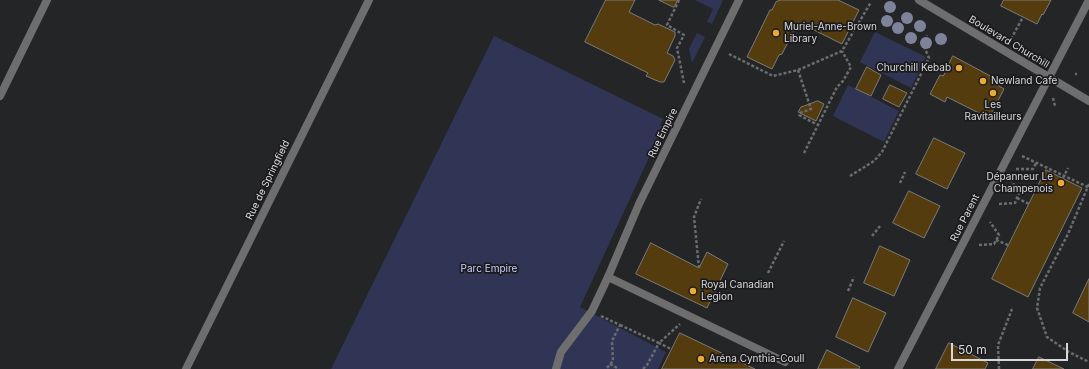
<!DOCTYPE html>
<html>
<head>
<meta charset="utf-8">
<style>
	body { margin:0 }
	#map { position:relative; width:1089px; height:369px; overflow:hidden; background:#242527; font-family:Inter,sans-serif }
	canvas { display:block }
	.scale { position:absolute; left:951px; top:343px; width:117px; height:18px; box-sizing:border-box; border:2px solid #d8d8da; border-top:0; padding-left:5px; font-size:12px; line-height:14px; white-space:nowrap; color:#d8d8da; -webkit-text-stroke:3px #1b1b1e; paint-order:stroke }
</style>
</head>
<body>
<div id="map">
<canvas width="1089" height="369"></canvas>
<div class="scale">50 m</div>
</div>
<script>
const ctx = document.querySelector('canvas').getContext('2d');
ctx.lineJoin = 'round';
function fillPath(path, color) { ctx.fillStyle = color; ctx.fill(path, 'evenodd'); }
function stroke(path, color, width, dash) { ctx.strokeStyle = color; ctx.lineWidth = width; ctx.lineCap = dash ? 'butt' : 'round'; ctx.setLineDash(dash || []); ctx.stroke(path); }
function label(font, color, halo, rows, align = 'center') {
  ctx.font = font + ' Inter,sans-serif'; ctx.lineWidth = 3.5; ctx.setLineDash([]); ctx.textBaseline = 'middle'; ctx.strokeStyle = halo; ctx.fillStyle = color; for (const [text, x, y, turn = 0] of rows) {
    ctx.save(); ctx.translate(x, y); ctx.rotate((+turn || 0) * Math.PI / 180); ctx.textAlign = isNaN(turn) ? turn : align; if (halo) ctx.strokeText(text, 0, 0); ctx.fillText(text, 0, 0); ctx.restore();
  }
}
fillPath(new Path2D(`
	M695,0H723L712,24L707,22L713,9Z
	M875,32L926,57L911,88L860,62Z
	M697,33L705,37L692,63L689,49Z
	M494,36L663,119L660,125L663,127L580,307L666,352L658,369H331Z
	M848,85L899,111L884,142L833,116Z`), '#303555');
const building = new Path2D(`
	M606,0H635L629,12L655,25L658,24L675,32V36L667,53L673,56L675,60L664,82H660L646,76L648,73L585,42Z
	M659,0H678L674,7Z
	M781,0H838L859,10L842,44L798,22L782,54L779,55L772,69L747,57L770,10H772L776,2Z
	M1004,0H1051L1043,15L1042,14L1037,24L1001,6Z
	M953,56L996,79L994,83L1004,89L989,118L947,97L945,102L930,94L940,75L943,76Z
	M867,67L881,75L871,96L856,89Z
	M890,85L907,93L899,107L883,99Z
	M818,101L824,104L816,121L798,112L801,107L804,106Z
	M934,138L965,153L947,189L916,174Z
	M1046,170L1082,188L1028,297L992,279Z
	M909,191L940,206L924,238L893,223Z
	M651,243L699,268L707,252L728,264L707,308L636,274Z
	M880,246L910,260L894,296L864,283Z
	M1089,279V322L1073,313Z
	M853,298L886,313L868,352L836,337Z
	M680,333L755,369H662Z
	M949,343L988,363L985,369H936Z
	M827,350L860,367L859,369H818Z
	M1039,357L1064,369H1033Z`);
fillPath(building, '#553c0f');
stroke(building, '#7c7b78', 1);
stroke(new Path2D(`
	M679,0L667,25L684,35L677,48L684,83
	M1011,39L1023,17
	M729,54L773,76L798,70L842,51L871,2
	M798,70L811,109L800,113L799,115L818,125
	M1075,74H1077
	M1012,84L1026,82
	M1053,98L1055,106
	M804,153L837,87L843,81L851,67L842,51
	M1022,156L1088,187
	M1016,169H1033L1036,163
	M850,176L874,161L882,152L929,58L923,44L927,35
	M1063,178L1068,168
	M900,183L905,172
	M1089,184L1068,234L1040,288L1037,308L1047,337L1069,352L1089,362
	M1017,198L1029,204
	M999,204L1015,203L1019,193L1011,180
	M872,236L880,226
	M996,240L1008,245
	M979,245L994,244L999,235L990,222
	M699,268L694,217L701,199
	M768,273L784,241
	M848,291L854,277
	M601,316L620,325L612,341L613,361L606,369
	M620,325L659,343L680,324
	M610,364L619,369
	M643,369L647,365L659,343L671,349
	M999,369L998,345L1012,309`), '#6b6c6e', 2.5, [3, 2]);
stroke(new Path2D(`
	M556,369L561,352L592,311L608,277L785,362`), '#6e6e6f', 8);
stroke(new Path2D(`
	M0,96L47,0
	M608,277L639,204L739,0
	M186,369L369,0
	M898,369L1089,0`), '#6e6e6f', 8);
stroke(new Path2D(`
	M919,0L1089,101`), '#6e6e6f', 8);
ctx.fillStyle = '#7e839b';
for (const [x, y] of [
	[890,7],
	[907,18],
	[887,21],
	[920,26],
	[898,28],
	[911,38],
	[941,39],
	[926,43]
]) { ctx.beginPath(); ctx.arc(x, y, 6, 0, 2 * Math.PI); ctx.fill(); }
for (const [x, y, r, color] of [
	[776,33,4,"#e9ab38"],
	[959,68,4,"#e9ab38"],
	[983,81,4,"#e9ab38"],
	[993,93,4,"#e9ab38"],
	[1061,183,4,"#e9ab38"],
	[693,291,4,"#e9ab38"],
	[701,359,4,"#e9ab38"]
]) { const dot = new Path2D(); dot.arc(x, y, r, 0, 2 * Math.PI); ctx.fillStyle = color; ctx.fill(dot); stroke(dot, '#1b1b1e', 1.5); }
label('10px', '#d8d8da', '#1b1b1e', [
	["Muriel-Anne-Brown",784,27],
	["Library",784,39],
	["Churchill Kebab",951,68,"right"],
	["Newland Cafe",991,81],
	["Les",993,105,"center"],
	["Ravitailleurs",993,117,"center"],
	["Dépanneur Le",1053,177,"right"],
	["Champenois",1053,189,"right"],
	["Royal Canadian",701,285],
	["Legion",701,297],
	["Aréna Cynthia-Coull",709,359]
], 'left');
label('10px', '#d8d8da', '#1b1b1e', [
	["Boulevard Churchill",1009,42,31],
	["Rue Empire",663,133,-64],
	["Rue de Springfield",268,180,-64],
	["Rue Parent",965,218,-63]
]);
label('10px', '#c7d0fa', '#1b1b1e', [
	["Parc Empire",489,269]
]);
</script>
</body>
</html>
